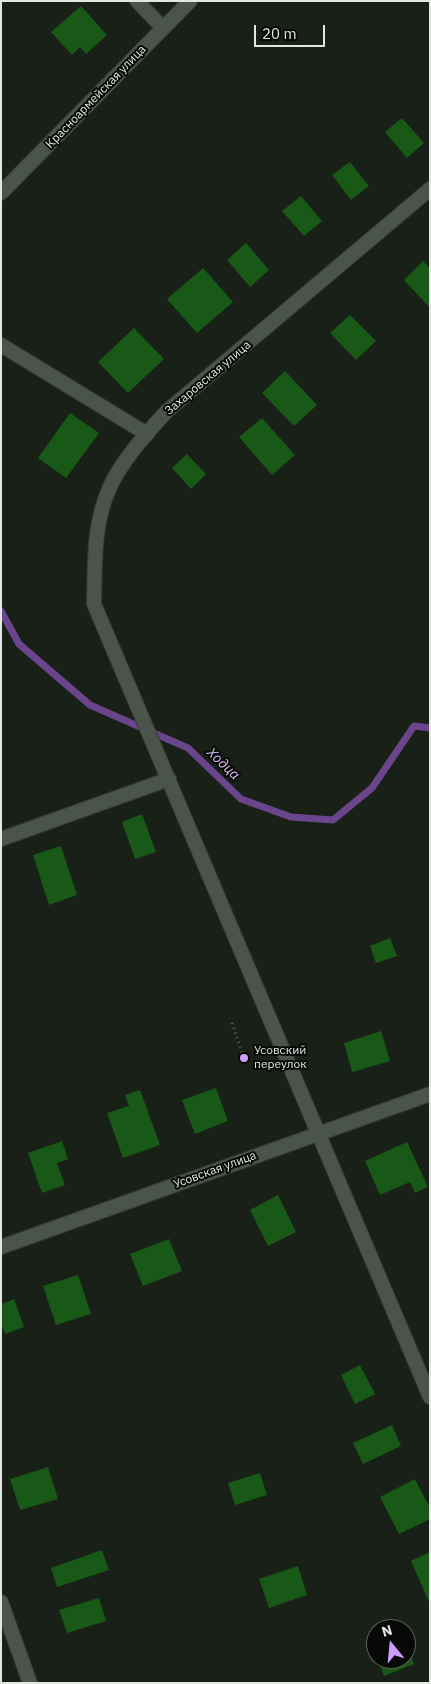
<!DOCTYPE html>
<html>
<head>
<meta charset="utf-8">
<style>
	body { margin:0 }
	#map { position:relative; width:431px; height:1684px; overflow:hidden; background:#182017; font-family:"IBM Plex Sans",sans-serif }
	canvas { display:block }
	.frame { position:absolute; inset:0; border:2px solid #e2e7e1; pointer-events:none }
	.north { position:absolute; left:366px; top:1619px; width:50px; height:50px; box-sizing:border-box; background:#060906; border:1px solid #5e625e; border-radius:50%; rotate:343deg; font-size:14px; font-weight:700; line-height:20px; text-align:center; color:#e2e7e1 }
	.north::after { content:''; display:block; margin:auto; width:18px; height:22px; background:#d09dff; clip-path:polygon(50% 0,100% 100%,50% 72%,0 100%) }
	.scale { position:absolute; left:254px; top:25px; width:71px; height:22px; box-sizing:border-box; border:2px solid #e2e7e1; border-top:0; padding-left:6px; font-size:15px; line-height:18px; white-space:nowrap; color:#e2e7e1; -webkit-text-stroke:4px #060906; paint-order:stroke }
</style>
</head>
<body>
<div id="map">
<canvas width="431" height="1684"></canvas>
<div class="frame"></div>
<div class="north">N</div>
<div class="scale">20 m</div>
</div>
<script>
const ctx = document.querySelector('canvas').getContext('2d');
ctx.lineJoin = 'round';
function stroke(path, color, width, dash) { ctx.strokeStyle = color; ctx.lineWidth = width; ctx.lineCap = dash ? 'butt' : 'round'; ctx.setLineDash(dash || []); ctx.stroke(path); }
function fillPath(path, color) { ctx.fillStyle = color; ctx.fill(path, 'evenodd'); }
function label(font, color, halo, rows, align = 'center') {
  ctx.font = font + ' "IBM Plex Sans",sans-serif'; ctx.lineWidth = 4; ctx.setLineDash([]); ctx.textBaseline = 'middle'; ctx.strokeStyle = halo; ctx.fillStyle = color; for (const [text, x, y, turn = 0] of rows) {
    ctx.save(); ctx.translate(x, y); ctx.rotate((+turn || 0) * Math.PI / 180); ctx.textAlign = isNaN(turn) ? turn : align; if (halo) ctx.strokeText(text, 0, 0); ctx.fillText(text, 0, 0); ctx.restore();
  }
}
stroke(new Path2D(`
	M1,611L19,644L90,705L188,748L241,799L291,817L333,820L372,788L414,726L430,728`), '#6b458c', 7);
fillPath(new Path2D(`
	M81,6L107,35L86,54L80,47L72,55L51,32Z
	M402,118L424,143L407,158L385,132Z
	M350,162L369,186L351,200L332,175Z
	M301,196L322,221L304,236L282,211Z
	M246,243L269,270L250,287L227,260Z
	M423,261L430,268V308L404,280Z
	M203,268L233,302L197,333L167,299Z
	M350,315L376,341L356,360L330,333Z
	M134,328L164,359L128,393L98,362Z
	M285,371L317,405L294,426L262,393Z
	M70,413L99,433L66,478L38,458Z
	M262,418L295,455L272,475L239,437Z
	M187,454L206,474L191,489L172,468Z
	M142,814L156,852L135,859L122,822Z
	M61,846L77,895L49,905L33,855Z
	M390,938L397,956L376,963L370,946Z
	M381,1031L390,1061L352,1072L344,1043Z
	M216,1088L228,1121L195,1134L182,1100Z
	M140,1090L160,1145L123,1158L107,1113L129,1106L125,1095Z
	M62,1141L68,1159L57,1163L65,1185L42,1193L28,1153Z
	M407,1142L428,1187L415,1193L410,1182L380,1195L365,1161Z
	M278,1195L296,1232L268,1246L250,1210Z
	M169,1239L182,1271L143,1286L130,1254Z
	M78,1275L91,1314L56,1325L43,1286Z
	M14,1299L24,1327L5,1334L1,1324V1304Z
	M360,1365L375,1394L355,1404L341,1375Z
	M392,1425L401,1446L363,1464L353,1443Z
	M48,1467L58,1499L20,1510L10,1479Z
	M260,1473L267,1495L235,1505L228,1483Z
	M415,1479L430,1508V1519L399,1534L380,1497Z
	M102,1550L109,1570L57,1587L51,1568Z
	M430,1552V1604L411,1561Z
	M298,1566L307,1595L269,1608L259,1579Z
	M99,1598L106,1621L67,1633L59,1610Z
	M406,1642L414,1664L384,1676L378,1659H406Z`), '#195917');
const minor = new Path2D(`
	M137,1L163,28
	M1,193L190,1
	M1,345L147,434
	M1,839L169,779
	M1,1247L430,1094
	M1,1602L30,1683`);
const tertiary = new Path2D(`
	M430,189L167,411C147,433 121,461 109,489C93,525 95,565 94,604L430,1397`);
stroke(minor, '#353b35', 16);
stroke(tertiary, '#353b35', 16);
stroke(new Path2D(`
	M232,1023L244,1058`), '#646b63', 3, [1, 4]);
stroke(minor, '#4a544a', 14);
stroke(tertiary, '#4a544a', 14);
for (const [x, y, r, color] of [
	[244,1058,5,"#d09dff"]
]) { const dot = new Path2D(); dot.arc(x, y, r, 0, 2 * Math.PI); ctx.fillStyle = color; ctx.fill(dot); stroke(dot, '#060906', 2); }
label('12px', '#e2e7e1', '#060906', [
	["Красноармейская улица",96,97,-46],
	["Захаровская улица",208,378,-40],
	["Усовская улица",215,1170,-20]
]);
label('12px', '#e2e7e1', '#060906', [
	["Усовский",254,1051],
	["переулок",254,1065]
], 'left');
label('italic 14px', '#d7b9f5', '#060906', [
	["Ходца",223,764,44]
]);
</script>
</body>
</html>
